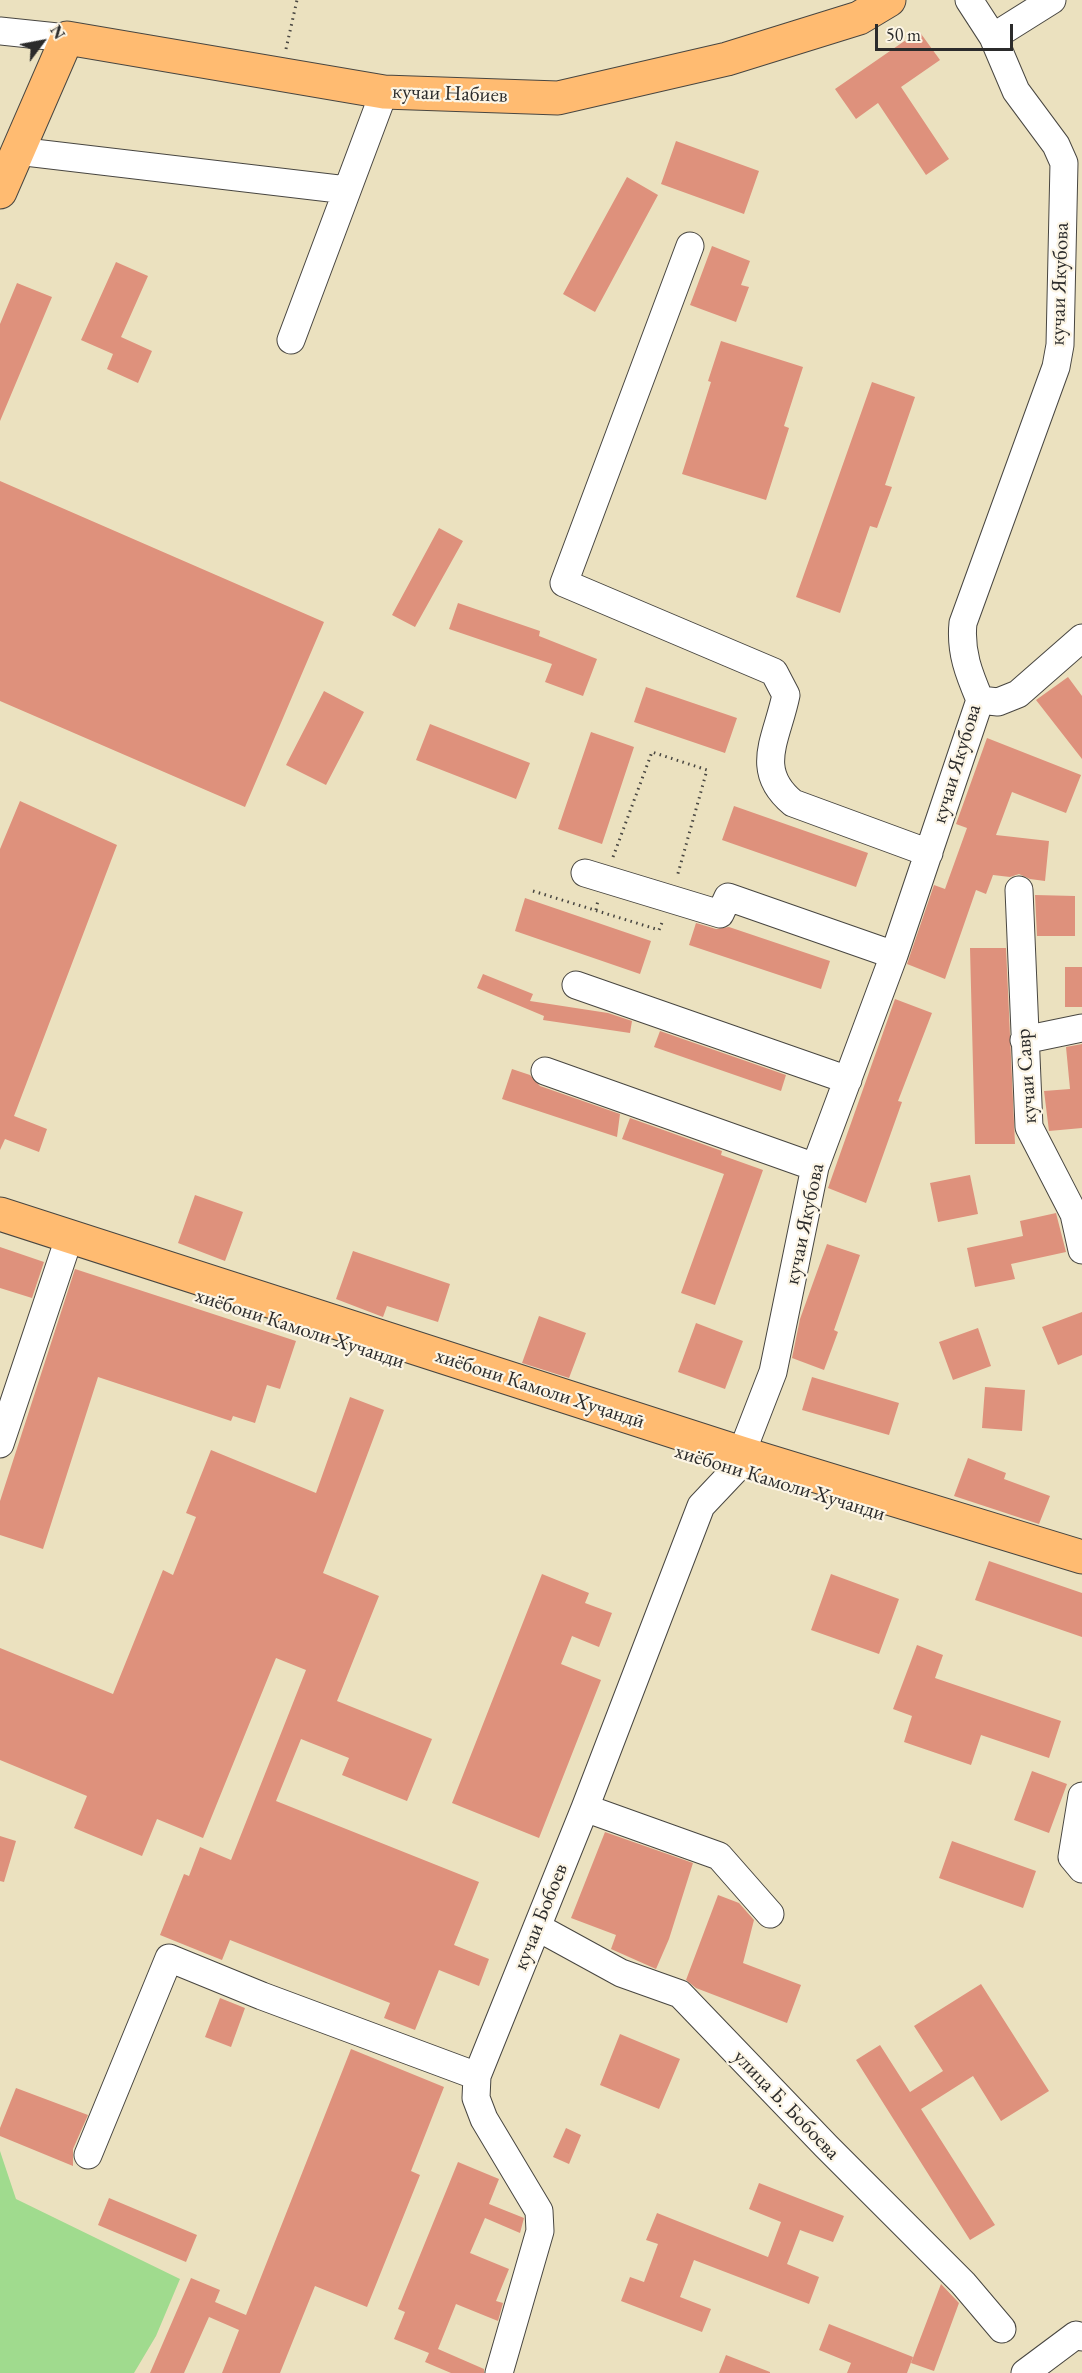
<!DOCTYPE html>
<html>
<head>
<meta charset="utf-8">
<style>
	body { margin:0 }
	#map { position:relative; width:1082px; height:2373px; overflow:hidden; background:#ebe1bf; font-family:"EB Garamond",serif }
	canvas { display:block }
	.north { position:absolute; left:12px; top:12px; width:60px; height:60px; -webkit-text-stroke:4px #fcf5e5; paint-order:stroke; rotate:58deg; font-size:16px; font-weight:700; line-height:24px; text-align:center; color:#2b2b2b }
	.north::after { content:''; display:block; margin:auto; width:21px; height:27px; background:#2b2b2b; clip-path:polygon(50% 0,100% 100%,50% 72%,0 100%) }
	.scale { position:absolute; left:875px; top:24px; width:138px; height:27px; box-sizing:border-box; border:3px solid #2b2b2b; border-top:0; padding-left:8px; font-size:18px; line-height:21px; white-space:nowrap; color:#2b2b2b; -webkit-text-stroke:4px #fcf5e5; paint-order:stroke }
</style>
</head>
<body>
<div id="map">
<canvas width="1082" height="2373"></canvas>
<div class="north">N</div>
<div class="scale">50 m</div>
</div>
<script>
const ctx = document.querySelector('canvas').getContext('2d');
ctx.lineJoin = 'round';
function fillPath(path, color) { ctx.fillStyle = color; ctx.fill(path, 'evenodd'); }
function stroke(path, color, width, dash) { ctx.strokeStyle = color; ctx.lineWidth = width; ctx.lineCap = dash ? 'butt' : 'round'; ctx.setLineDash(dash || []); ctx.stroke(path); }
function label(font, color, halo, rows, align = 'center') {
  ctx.font = font + ' "EB Garamond",serif'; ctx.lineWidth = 4.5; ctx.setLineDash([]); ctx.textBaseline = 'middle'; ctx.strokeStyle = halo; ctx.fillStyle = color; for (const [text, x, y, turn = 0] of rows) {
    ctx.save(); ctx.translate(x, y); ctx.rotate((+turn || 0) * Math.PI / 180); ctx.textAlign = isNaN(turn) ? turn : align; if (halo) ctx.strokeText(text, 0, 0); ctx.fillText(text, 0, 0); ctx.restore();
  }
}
fillPath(new Path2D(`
	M0,2151L16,2199L180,2279L156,2336L134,2373H0Z`), '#a0db8e');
fillPath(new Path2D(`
	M919,31L940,60L901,87L949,159L926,175L878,103L856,119L835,89Z
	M676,141L759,171L744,214L661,184Z
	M627,177L658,195L595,312L563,294Z
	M712,246L750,261L741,285L749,287L736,322L690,305Z
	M116,262L148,276L121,337L152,351L138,383L107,369L113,354L81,340Z
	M17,283L52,297L0,421V324Z
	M721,341L803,367L784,426L789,428L766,500L682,474L711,382L708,381Z
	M872,382L915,397L885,485L892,487L877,528L870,526L840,613L796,597Z
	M0,481L324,622L245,807L0,701Z
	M439,528L463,541L415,627L392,615Z
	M458,603L540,631L539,636L597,659L583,696L545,682L552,664L449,629Z
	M1068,677L1082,696V759L1036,700Z
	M646,687L737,718L725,753L634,722Z
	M324,691L364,712L326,785L286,765Z
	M430,724L530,763L516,799L416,760Z
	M591,732L634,747L602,844L558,829Z
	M987,738L1081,775L1066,813L1012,792L996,835L1049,841L1045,881L1030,879L1019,874L1010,877L993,875L986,894L976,890L945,979L907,964L934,885L945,889L967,828L956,824Z
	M20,801L117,845L14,1116L47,1129L39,1152L5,1139L0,1150V849Z
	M734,806L868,853L856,887L722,840Z
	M1035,895L1075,896V936H1037Z
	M525,898L651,941L640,974L515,931Z
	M696,923L716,929L729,927L830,961L821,989L689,945Z
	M970,948H1006L1015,1144H975Z
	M1065,967H1082V1007H1065Z
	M483,974L533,994L530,1001L608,1013L632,1021L630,1033L543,1020L544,1016L477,988Z
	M895,999L932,1013L898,1101L902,1102L866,1203L828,1188Z
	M660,1031L786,1075L781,1091L654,1047Z
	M1082,1044V1128L1049,1131L1044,1091L1070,1089L1066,1047Z
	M512,1069L530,1075L540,1086L620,1114L617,1137L502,1099Z
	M630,1118L722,1151L721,1155L763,1170L715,1305L681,1293L724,1174L622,1139Z
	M970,1175L978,1214L938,1222L930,1183Z
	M195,1195L243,1212L225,1261L178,1243Z
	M1056,1213L1066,1252L1011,1264L1015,1279L975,1287L967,1248L1023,1236L1020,1221Z
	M827,1244L860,1255L834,1330L838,1332L824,1370L792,1358L800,1319Z
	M0,1247L44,1262L32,1298L0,1288Z
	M353,1251L450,1284L438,1322L387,1306L383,1317L336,1299Z
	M75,1269L296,1341L280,1389L267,1385L255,1423L233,1416L231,1421L98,1377L43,1549L0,1535V1501Z
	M1082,1312V1355L1058,1365L1042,1327Z
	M539,1316L586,1333L569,1378L522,1363Z
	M696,1323L743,1341L725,1389L678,1372Z
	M978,1328L991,1366L953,1380L939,1342Z
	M812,1377L899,1403L889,1435L802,1410Z
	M985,1387L1025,1390L1022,1431L982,1428Z
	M350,1397L384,1410L323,1573L379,1596L337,1701L432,1739L407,1801L342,1775L349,1758L301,1739L276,1801L479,1882L454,1945L489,1959L479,1986L439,1970L415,2030L384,2018L390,2003L230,1940L222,1960L160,1935L184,1874L189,1876L200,1847L231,1860L306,1670L276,1658L203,1838L157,1819L142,1856L74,1828L87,1796L0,1760V1648L113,1694L163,1570L173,1575L196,1517L186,1513L211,1450L316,1493Z
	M968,1458L1006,1473L1004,1479L1050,1496L1039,1524L954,1496Z
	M989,1561L1082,1593V1637L975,1600Z
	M542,1574L589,1593L585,1603L612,1613L599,1647L572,1636L561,1664L601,1680L539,1838L452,1803Z
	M831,1574L899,1599L879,1654L811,1630Z
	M917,1645L943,1655L935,1678L1061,1721L1049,1758L981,1735L971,1765L904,1742L912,1716L893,1709Z
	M1032,1771L1067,1784L1049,1833L1014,1820Z
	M605,1832L693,1863L669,1939L656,1969L611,1949L616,1935L571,1918Z
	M0,1836L16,1841L4,1882L0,1881Z
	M952,1841L1036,1871L1023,1908L939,1878Z
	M718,1895L739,1903L754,1920L743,1963L801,1985L787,2023L696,1988L686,1980Z
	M981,1984L1049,2091L1001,2121L973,2076L921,2109L995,2225L970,2240L856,2060L880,2045L910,2092L943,2071L914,2026Z
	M220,1998L245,2008L231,2047L205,2037Z
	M620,2034L680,2059L659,2109L600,2085Z
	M351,2049L444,2087L411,2171L420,2175L367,2307L315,2286L280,2373H222L239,2330L209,2317L184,2373H150L191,2278L220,2290L215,2302L246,2315Z
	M16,2088L88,2115L73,2149V2166L0,2136V2128Z
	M566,2128L581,2135L569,2164L553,2157Z
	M458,2162L499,2179L489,2204L524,2218L520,2233L485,2218L470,2253L509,2269L496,2301L503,2303L498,2321L456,2304L438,2349L484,2369V2373H451L425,2362L429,2353L394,2339L405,2312L398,2309Z
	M759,2183L844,2216L833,2242L800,2230L787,2264L819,2277L809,2304L694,2260L680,2297L711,2309L702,2332L621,2301L630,2277L644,2282L658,2244L646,2240L657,2213L768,2257L781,2222L749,2209Z
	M109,2198L197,2235L186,2262L98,2225Z
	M941,2284L959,2303L934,2371L911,2363Z
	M829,2324L913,2357L907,2373H847L851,2363L819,2350Z
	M726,2355L770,2372V2373H719Z`), '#de917c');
const minor = new Path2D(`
	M0,31L67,38
	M993,37L1052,0
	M17,151L347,190
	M690,246L564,583L774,672L786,695C777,739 753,770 793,803L929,853
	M291,340L384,92
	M980,700L998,702L1018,694L1082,638
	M585,873L720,914L728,897L894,955
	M1019,890L1029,1127L1074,1214L1082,1250
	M576,985L848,1080
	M1024,1040L1082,1028
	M545,1071L815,1167
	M0,1444L64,1253
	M1082,1796L1072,1857L1082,1869
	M585,1808L719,1856L770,1914
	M537,1927L621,1973L680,1994L826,2146L963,2283L1002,2329
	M88,2155L169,1958L262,1996L477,2076
	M499,2373L540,2231L539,2211L484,2119L476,2098L477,2076L585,1808L701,1506L735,1470L773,1372L815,1167L894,955L980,700C969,674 960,652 963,623L1056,367L1060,345L1064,163L1056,145L1016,91L993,37L969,0
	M1025,2373L1076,2335L1082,2337`);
const major = new Path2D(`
	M0,192L67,38L384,92L558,98L727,59L859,18L889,0
	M0,1214L741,1453L1082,1557`);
stroke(minor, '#484641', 29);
stroke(major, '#484641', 35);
stroke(new Path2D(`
	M286,49L297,0
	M613,857L652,752L707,770L677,877
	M533,891L659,930L663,920
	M596,910L598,900`), '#484641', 3, [1.5, 4.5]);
stroke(minor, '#fff', 27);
stroke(major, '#ffbb71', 33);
label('21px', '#2b2b2b', '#fcf5e5', [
	["кучаи Набиев",450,94,2],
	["кучаи Якубова",1060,284,-88],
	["кучаи Якубова",957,764,-73],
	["кучаи Савр",1027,1076,-94],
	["кучаи Якубова",805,1224,-78],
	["хиёбони Камоли Хучанди",300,1329,18],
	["хиёбони Камоли Хуҷандӣ",540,1389,18],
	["хиёбони Камоли Хучанди",780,1483,17],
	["кучаи Бобоев",541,1917,-68],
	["улица Б. Бобоева",786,2105,46]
]);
</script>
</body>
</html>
